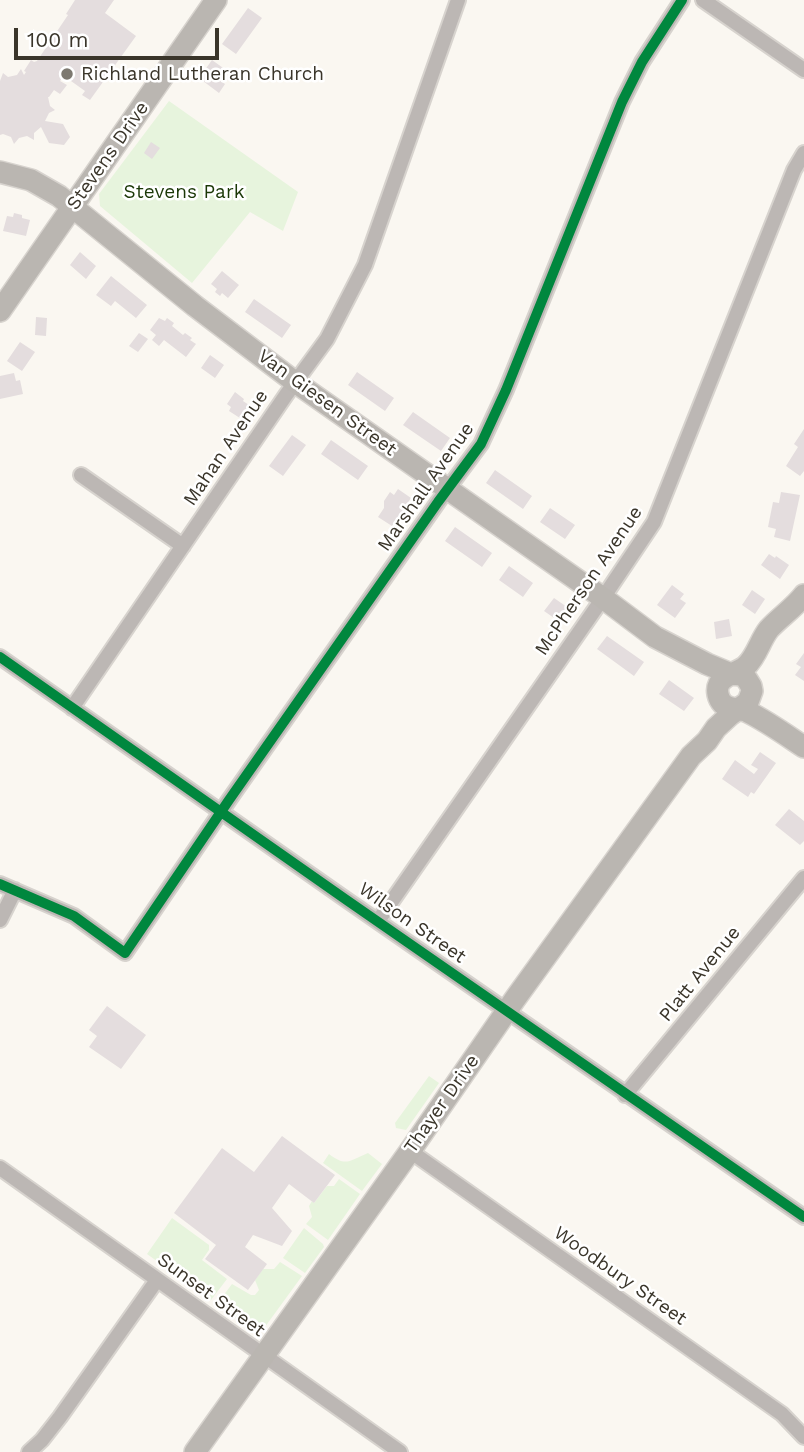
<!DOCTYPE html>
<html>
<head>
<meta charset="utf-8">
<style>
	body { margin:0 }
	#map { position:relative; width:804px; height:1452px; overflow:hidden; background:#faf7f1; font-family:"Work Sans",sans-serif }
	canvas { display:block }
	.scale { position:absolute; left:14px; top:28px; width:205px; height:32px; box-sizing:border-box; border:4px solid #3a352a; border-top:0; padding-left:9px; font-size:21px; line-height:24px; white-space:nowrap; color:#3a352a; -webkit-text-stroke:5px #fff; paint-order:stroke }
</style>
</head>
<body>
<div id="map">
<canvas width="804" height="1452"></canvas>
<div class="scale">100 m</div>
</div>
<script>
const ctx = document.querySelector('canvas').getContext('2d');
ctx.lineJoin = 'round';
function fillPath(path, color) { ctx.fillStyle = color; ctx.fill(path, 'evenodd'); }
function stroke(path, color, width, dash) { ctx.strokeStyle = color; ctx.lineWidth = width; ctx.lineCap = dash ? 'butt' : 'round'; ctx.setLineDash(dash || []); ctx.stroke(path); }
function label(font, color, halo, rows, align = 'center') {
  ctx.font = font + ' "Work Sans",sans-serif'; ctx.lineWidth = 5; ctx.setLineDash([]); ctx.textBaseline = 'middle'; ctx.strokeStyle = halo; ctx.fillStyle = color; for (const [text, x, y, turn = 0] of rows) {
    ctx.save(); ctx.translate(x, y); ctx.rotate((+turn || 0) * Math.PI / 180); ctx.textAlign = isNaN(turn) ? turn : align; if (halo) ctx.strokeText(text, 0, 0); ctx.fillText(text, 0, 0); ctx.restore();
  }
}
fillPath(new Path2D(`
	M169,101L298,192L283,231L250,212L192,283L100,206L99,194Z
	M429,1076L439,1083L406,1130L396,1128L395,1123Z
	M368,1153L382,1164L362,1191L323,1163L329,1154C346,1167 349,1161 368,1153Z
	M339,1179L360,1194L328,1240L306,1224L312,1217L309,1206L312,1201L314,1203L327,1186H334Z
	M172,1218L209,1245V1250L202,1260L227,1279L211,1300L147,1254Z
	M304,1228L323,1244L324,1247L305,1273L283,1258Z
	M280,1262L302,1276L262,1331L253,1330L217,1304L232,1284L251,1295H255L259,1290L255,1280L263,1269H274Z`), '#e7f4dd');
fillPath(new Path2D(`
	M75,0H114L105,13L136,36L90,100L82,95L85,91L64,76L60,81L67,85L60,94L54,90L49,97H48L50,106L55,110L49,113L45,121L63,124L70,137L64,145L49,143L41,127L34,133V140L27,136L19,138L14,144L11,137L3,134L0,135V81L3,73L8,77L17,75L21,69L24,75L26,72L24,71L31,60L34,62L37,61L68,15L66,14Z
	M248,8L262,18L236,54L222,44Z
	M212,60L226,70L219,80L225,84L219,93L199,78Z
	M151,142L160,148L152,159L144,153Z
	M14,213L22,215V218L30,220L26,236L3,231L7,216L13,217Z
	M80,252L96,266L86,279L70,265Z
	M222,271L239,285L228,298L222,293L220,296L215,292L217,289L211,284Z
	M111,276L147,305L136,318L115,301L111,306L96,295Z
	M254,299L291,325L282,338L245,312Z
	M36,317L47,318L46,336L35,335Z
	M159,318L165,321L167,318L174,323L172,326L183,335L185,333L192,338L190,340L196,344L186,357L164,340L159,346L152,340L156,335L150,330Z
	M139,333L148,339L138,352L129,346Z
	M20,342L35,352L22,371L7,361Z
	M210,355L224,365L215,378L201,368Z
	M357,372L394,398L385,411L348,385Z
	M14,373L16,381L20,380L23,394L0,399V376Z
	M235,392L244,399L243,401L252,407L243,420L229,411L231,407L227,404Z
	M413,412L450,438L441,451L403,425Z
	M804,429V471L800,476L786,466L798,447L794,444Z
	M292,435L306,445L283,476L269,466Z
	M331,440L368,466L358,480L321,454Z
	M495,470L532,496L523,509L486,483Z
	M398,489L411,498L392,526L378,517L384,508V501L390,492L394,495Z
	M781,492L800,495L790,541L774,537L776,529L768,527L773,502L779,503Z
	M550,508L575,525L565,539L540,522Z
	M455,527L492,553L482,567L445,541Z
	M769,554L775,558L776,556L789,565L780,579L761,565Z
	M509,566L533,583L523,597L499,580Z
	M672,585L684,594L680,599L686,603L675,618L657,605Z
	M752,590L765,599L755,614L742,605Z
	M554,598L567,607L557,620L544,611Z
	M729,619L732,636L716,639L714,622Z
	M607,636L644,662L634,676L597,649Z
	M804,653V681L795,675L801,667L796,664Z
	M669,680L694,698L684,711L659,694Z
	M760,752L776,763L754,794L751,792L748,797L722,779L735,760L754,774L758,769L751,765Z
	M789,809L804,821V841L800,845L775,825Z
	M107,1006L146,1035L121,1069L89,1047L97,1036L89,1030Z
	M282,1136L335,1175L314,1203L289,1184L272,1208L292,1231L282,1246L253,1235L245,1247L267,1264L248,1290L205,1259L216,1245L174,1213L222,1148L254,1172Z`), '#e4ddde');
const street = new Path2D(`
	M703,0L804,70
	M81,475L183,546
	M0,657C267,845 535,1032 804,1217
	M72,708L286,395L327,339L365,265L458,0
	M0,884L74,916L125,953L229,800L438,502L481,444L506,390L622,102L642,62L682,0
	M0,920L15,890
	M378,921L603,598L654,522L794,170L804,153
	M625,1095L804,878
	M410,1151L782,1414L804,1437
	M0,1168L400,1452
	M29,1452L42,1440L60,1417L157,1280`);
const secondary = new Path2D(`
	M0,172L31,180L59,196L195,306L295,382L603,598L655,637L707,664L731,674L742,675L746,678L751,686L752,691L748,702L730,715L716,728L707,741L691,756L515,999L410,1151L195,1452
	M0,311L216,0
	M804,595C794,608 780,617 769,629C760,640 757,656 746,666C738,673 724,674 719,684C716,690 718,699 723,704C730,710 741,708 748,712C768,722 786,735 804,747`);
stroke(street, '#d7d3ce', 18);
stroke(secondary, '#d7d3ce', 24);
stroke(street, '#bcb7b4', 14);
stroke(secondary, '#bab6b1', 21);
stroke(new Path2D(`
	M0,657C267,845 535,1032 804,1217
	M0,884L74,916L125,953L229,800L438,502L481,444L506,390L622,102L642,62L682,0`), '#00873e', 10);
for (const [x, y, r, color] of [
	[67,74,7,"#7d7970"]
]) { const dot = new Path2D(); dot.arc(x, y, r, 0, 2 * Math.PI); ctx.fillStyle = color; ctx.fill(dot); stroke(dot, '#fff', 2.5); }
label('19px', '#3a352a', '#fff', [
	["Richland Lutheran Church",81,74]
], 'left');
label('19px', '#3a352a', '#fff', [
	["Stevens Drive",108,156,-55],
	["Van Giesen Street",327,403,36],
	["Mahan Avenue",226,448,-56],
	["Marshall Avenue",426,487,-55],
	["McPherson Avenue",589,581,-56],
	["Wilson Street",412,923,35],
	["Platt Avenue",700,974,-51],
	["Thayer Drive",442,1104,-55],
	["Woodbury Street",620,1276,35],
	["Sunset Street",211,1295,36]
]);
label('19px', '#1b3807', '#fff', [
	["Stevens Park",184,192]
]);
</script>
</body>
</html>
